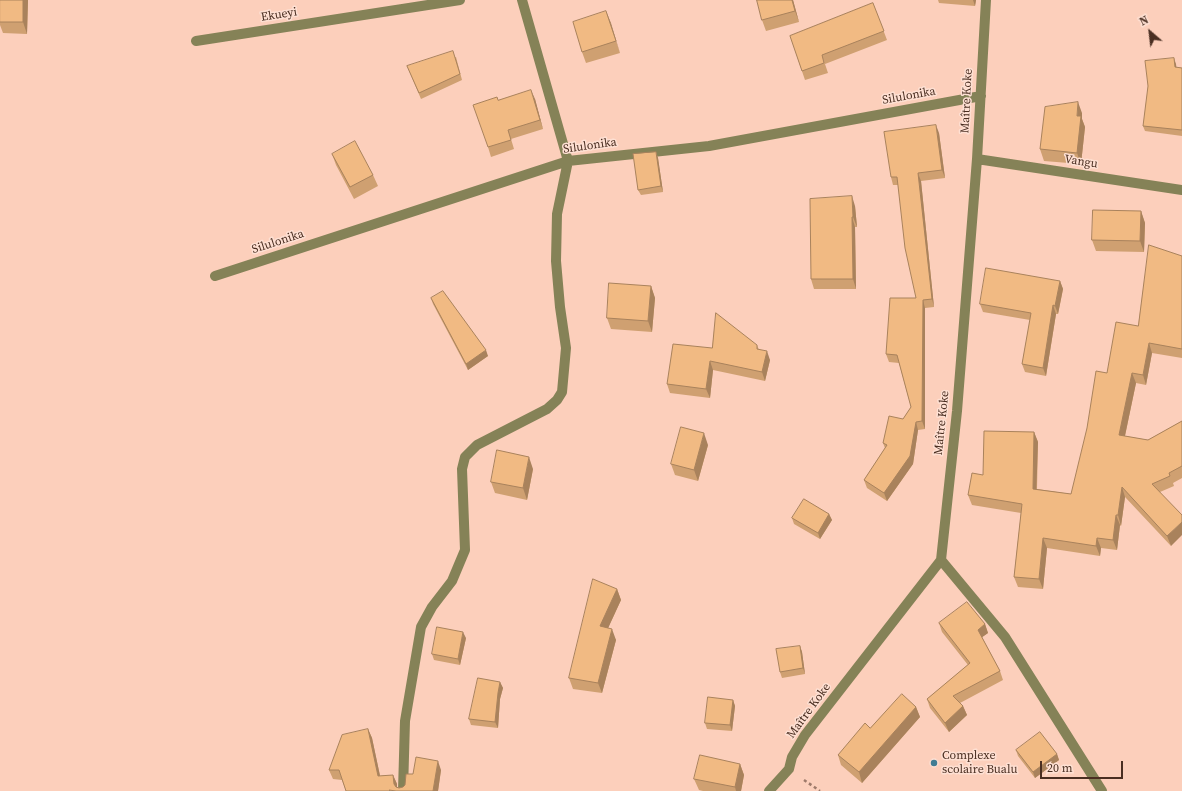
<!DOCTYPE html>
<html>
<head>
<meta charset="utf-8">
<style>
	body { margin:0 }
	#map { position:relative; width:1182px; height:791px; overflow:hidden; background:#fccfbb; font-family:"Source Serif 4",serif }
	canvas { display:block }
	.north { position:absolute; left:1130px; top:12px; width:40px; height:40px; -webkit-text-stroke:3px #fee0d3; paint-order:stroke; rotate:332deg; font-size:11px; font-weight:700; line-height:16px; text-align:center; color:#4a2e21 }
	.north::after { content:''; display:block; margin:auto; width:14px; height:18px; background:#4a2e21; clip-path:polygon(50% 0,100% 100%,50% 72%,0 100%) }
	.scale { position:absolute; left:1040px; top:761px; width:83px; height:18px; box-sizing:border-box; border:2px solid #4a2e21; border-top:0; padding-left:5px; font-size:12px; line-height:14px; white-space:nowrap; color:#4a2e21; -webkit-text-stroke:3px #fee0d3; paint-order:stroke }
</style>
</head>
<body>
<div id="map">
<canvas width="1182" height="791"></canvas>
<div class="north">N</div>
<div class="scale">20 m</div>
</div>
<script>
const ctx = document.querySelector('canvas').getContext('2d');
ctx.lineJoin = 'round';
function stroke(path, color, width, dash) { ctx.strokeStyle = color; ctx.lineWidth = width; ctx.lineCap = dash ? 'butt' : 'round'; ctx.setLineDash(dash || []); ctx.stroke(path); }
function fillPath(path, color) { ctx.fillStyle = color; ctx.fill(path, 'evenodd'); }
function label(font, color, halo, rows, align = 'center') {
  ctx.font = font + ' "Source Serif 4",serif'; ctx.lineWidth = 3; ctx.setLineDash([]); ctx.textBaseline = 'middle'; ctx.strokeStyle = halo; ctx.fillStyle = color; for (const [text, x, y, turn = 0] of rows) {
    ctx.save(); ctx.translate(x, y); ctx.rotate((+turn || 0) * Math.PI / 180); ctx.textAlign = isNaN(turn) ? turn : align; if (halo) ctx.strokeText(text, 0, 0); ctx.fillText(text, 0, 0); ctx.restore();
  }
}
stroke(new Path2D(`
	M804,780L820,791`), '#9e7a6a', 2.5, [3, 3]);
stroke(new Path2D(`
	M196,41L460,0
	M977,159L1182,190
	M215,276L568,161L709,146L981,96
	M941,560L1005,637L1102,791
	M403,791L405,721L421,627L432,607L452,581L465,550L462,469L465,457L477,445L547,409L557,400L562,392L566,348L560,307L556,261L557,214L568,161L522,0
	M769,791L789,769L792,757L805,735L941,560L957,411L977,159L986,0`), '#858257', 10);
fillPath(new Path2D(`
	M0,0H28L27,34L3,33L0,25Z
	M757,0H793L799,22L766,31L762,20Z
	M938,0H976L975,6L939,3Z
	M873,3L887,40L825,64L828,73L805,80L790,36Z
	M606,11L620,53L586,63L582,52Z
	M456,57L462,80L421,99L407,66Z
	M1174,58L1176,67L1182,68V136L1145,131L1143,126Z
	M535,99L543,129L511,139L514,149L491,157L488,147L498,100Z
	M1082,113V119L1085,127L1081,164L1044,161L1040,149Z
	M939,133L945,178L921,181L934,307L925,308V429L918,430L913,464L887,501L867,488L864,480L885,448L883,443L903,419L911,407L899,363L889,362L886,354L916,298L898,185H893L891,177Z
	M656,152L658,158L663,192L641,195L638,190Z
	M332,154L373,175L378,186L354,199L336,165Z
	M855,206L857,227H855L856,289H814L811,279Z
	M1141,211L1145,223L1144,252L1096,251L1092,240Z
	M1182,256V358L1152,353L1146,385L1136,383L1125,436L1148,440L1182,421V478L1173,483L1174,486L1160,492L1171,546L1125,497L1121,526L1120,525L1117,550L1101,548L1100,556L1047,548L1043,589L1018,587L1014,577L1021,513L972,505L968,495L983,475L1034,432L1038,442L1037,489L1071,494L1107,373L1138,326Z
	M1060,281L1063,289L1058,314H1056L1046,376L1025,372L1022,364L1030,320L983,312L980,304Z
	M651,286L655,298L652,332L611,329L607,318Z
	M431,298L488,356L468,370L433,304Z
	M757,345L759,350L770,360L765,381L713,370L710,398L670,393L667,384L712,348Z
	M708,445L698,481L675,475L671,464Z
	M533,469L527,500L495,493L491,482Z
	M829,514L832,520L820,539L794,524L792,518Z
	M617,589L621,600L608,628L616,640L602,693L573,689L569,678Z
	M939,623L985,624L988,633L982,637L1000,671L1003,680L960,703L963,706L967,715L949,732L930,708L927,699L968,665L942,632Z
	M466,638L460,665L434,660L432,654Z
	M800,646L802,652L805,674L782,678L780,672Z
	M500,682L503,688L500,699L498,728L471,725L469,719Z
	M733,700L735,706L732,731L707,729L705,723Z
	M916,707L920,717L862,783L841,765L838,755L870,728Z
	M368,729L372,738L380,776L393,775L397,784V787L399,788L403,787L413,774L441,770L438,791H346L342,780L333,779L329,770Z
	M1016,750L1057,754L1059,760L1035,778L1018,756Z
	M740,764L744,775L741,791H703L699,790L694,779Z`), '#cfa071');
fillPath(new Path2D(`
	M23,0H28L27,34L23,22Z
	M792,0H793L799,22L795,11Z
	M973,0H976L975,6Z
	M606,11L611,23L620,53Z
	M1174,58L1176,64L1177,72L1175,67Z
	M531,90L535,99L543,129L540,120Z
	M1078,102L1082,113V119L1085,127L1081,164L1077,153V116Z
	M936,125L939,133L945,178L942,170Z
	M656,152L658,158L663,192L661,186Z
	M918,173L921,181L934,307L932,299Z
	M852,196L855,206L857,227L853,217Z
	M1141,211L1145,223L1144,252L1140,241Z
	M852,217L855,227L856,289L853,279Z
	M1060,281L1063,289L1058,314L1055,306Z
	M651,286L655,298L652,332L648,321Z
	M923,300L925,308V429L922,421Z
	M1053,305L1056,314L1046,376L1043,368Z
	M1149,343L1152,353L1146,385L1143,375Z
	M486,350L488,356L468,370L466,364Z
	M767,351L770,360L765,381L762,372Z
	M710,361L713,370L710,398L706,389Z
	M1132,373L1136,383L1123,445L1119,435Z
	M916,422L918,430L913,464L887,501L884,493Z
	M1034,432L1038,442L1036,499L1033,489Z
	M704,433L708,445L698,481L694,470Z
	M529,457L533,469L527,500L523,488Z
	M1122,487L1125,497L1121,526L1118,515Z
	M829,514L832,520L820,539L818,533Z
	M1116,515L1120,525L1117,550L1113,540Z
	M1182,522V535L1171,546L1167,536Z
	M1043,538L1047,548L1043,589L1039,579Z
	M1097,538L1101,548L1100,556L1096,546Z
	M617,589L621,600L604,637L600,626Z
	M985,624L988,633L981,638L978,630Z
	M612,629L616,640L602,693L598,683Z
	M463,632L466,638L460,665L458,659Z
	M800,646L802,652L805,674L803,668Z
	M500,682L503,688L500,699L498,728L495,722L498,693Z
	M733,700L735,706L732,731L730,725Z
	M963,706L967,715L949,732L945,723Z
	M916,707L920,717L862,783L859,772Z
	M368,729L372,738L382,785L378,776Z
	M1057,754L1059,760L1035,778L1033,772Z
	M438,761L441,770L438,791H433Z
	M740,764L744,775L741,791H736L735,787Z
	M393,775L397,784V791L394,784Z`), '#a9825c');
const building = new Path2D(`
	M0,0H23V22H0Z
	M757,0H792L795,11L762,20Z
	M873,3L884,31L822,55L824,63L802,71L790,36Z
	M606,11L616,41L582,52L573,22Z
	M453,51L460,74L419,93L407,66Z
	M1174,58L1175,67L1182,68V130L1143,126L1148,86L1145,61Z
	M531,90L540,120L508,130L511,140L488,147L473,105L497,97L498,100Z
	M1078,102L1077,116H1081L1077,153L1040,149L1045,107Z
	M936,125L942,170L918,173L932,299L923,300L922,421L916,422L910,456L884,493L864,480L887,445L883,443L889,416L903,419L911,407L897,355L886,354L890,298H916L905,248L897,177H891L884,132Z
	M355,141L373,175L350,187L332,154Z
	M656,152L661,186L638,190L633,154Z
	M852,196L853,217H852L853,279H811L810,199Z
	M1093,210L1141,211L1140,241L1092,240Z
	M1149,245L1182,256V349L1149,343L1143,375L1132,373L1119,435L1148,440L1182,421V466L1169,473L1170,476L1152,484L1182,515V522L1167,536L1122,487L1118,515H1116L1113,540L1097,538L1096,546L1043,538L1039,579L1014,577L1022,504L968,495L972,473L983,475L984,431L1034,432L1033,489L1071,494L1087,428L1096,371L1107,373L1116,322L1138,326Z
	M986,268L1060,281L1055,306L1053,305L1043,368L1022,364L1031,313L980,304Z
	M609,283L651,286L648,321L607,318Z
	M443,291L486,350L466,364L431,298Z
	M716,313L757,345V349L767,351L762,372L710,361L706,389L667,384L673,344L712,348Z
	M681,427L704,433L694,470L671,464Z
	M497,450L529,457L523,488L491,482Z
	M804,499L829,514L818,533L792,518Z
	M593,579L617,589L600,626L612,629L598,683L569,678Z
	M967,602L985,624L978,630L1000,671L953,696L963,706L945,723L927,699L970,663L939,623Z
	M437,627L463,632L458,659L432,654Z
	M800,646L803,668L780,672L776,649Z
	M478,678L500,682L498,693L495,722L469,719Z
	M902,694L916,707L859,772L838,755L865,723L870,728Z
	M708,697L733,700L730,725L705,723Z
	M368,729L378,776L393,775L394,784L396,787L399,788L403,787L405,785L406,774H413L416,757L438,761L433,791H396L389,790L390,791H346L339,770H329L342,735Z
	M1040,732L1057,754L1033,772L1016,750Z
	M700,755L740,764L735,787L694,779Z`);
fillPath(building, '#f1ba83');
stroke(building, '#a9825c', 1);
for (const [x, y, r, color] of [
	[934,763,4,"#407c93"]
]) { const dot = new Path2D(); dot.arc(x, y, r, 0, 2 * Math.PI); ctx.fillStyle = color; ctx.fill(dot); stroke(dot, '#fee0d3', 1.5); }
label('12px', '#4a2e21', '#fee0d3', [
	["Ekueyi",279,15,-9],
	["Silulonika",909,96,-10],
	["Maître Koke",967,101,-87],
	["Silulonika",590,146,-8],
	["Vangu",1081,162,9],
	["Silulonika",278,242,-18],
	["Maître Koke",942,423,-84],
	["Maître Koke",809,711,-54]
]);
label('12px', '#4a2e21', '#fee0d3', [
	["Complexe",942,756],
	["scolaire Bualu",942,770]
], 'left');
</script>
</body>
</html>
